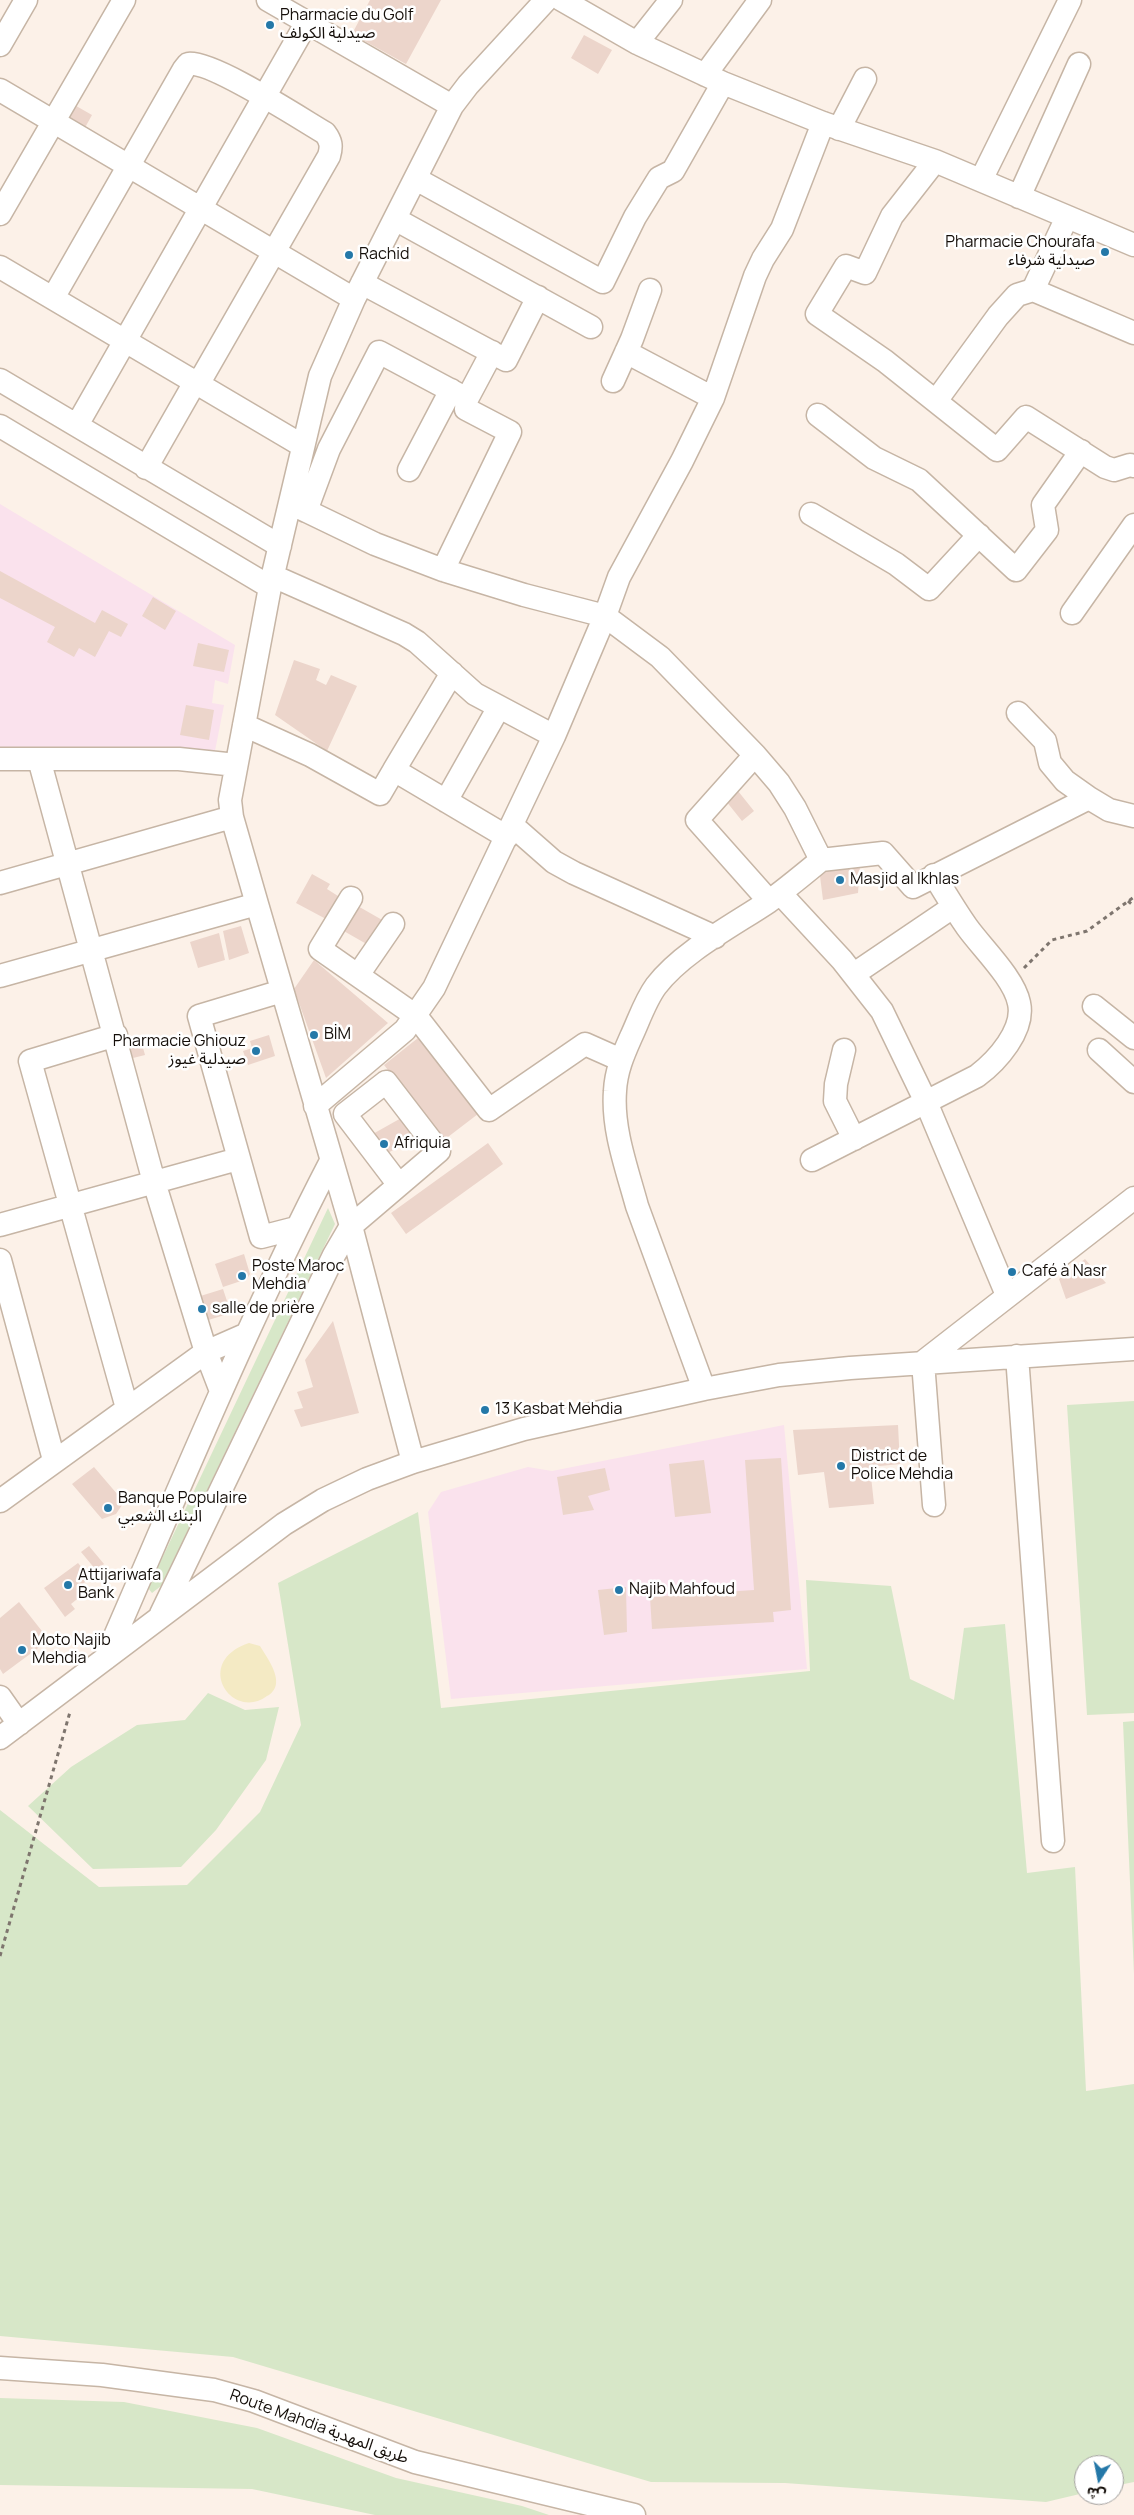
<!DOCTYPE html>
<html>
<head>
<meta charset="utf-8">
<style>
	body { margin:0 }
	#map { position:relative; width:1134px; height:2515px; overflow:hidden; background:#fcf1e8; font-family:Manrope,"Noto Sans Arabic",sans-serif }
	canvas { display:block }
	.north { position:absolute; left:1074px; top:2455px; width:50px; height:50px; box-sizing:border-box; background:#fff; border:1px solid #a19f9d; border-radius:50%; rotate:191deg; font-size:14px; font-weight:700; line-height:20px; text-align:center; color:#140e09 }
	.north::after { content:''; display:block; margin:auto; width:18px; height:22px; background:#2478a8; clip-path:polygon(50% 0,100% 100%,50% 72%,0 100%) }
</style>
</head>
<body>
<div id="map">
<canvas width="1134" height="2515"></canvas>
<div class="north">ش</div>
</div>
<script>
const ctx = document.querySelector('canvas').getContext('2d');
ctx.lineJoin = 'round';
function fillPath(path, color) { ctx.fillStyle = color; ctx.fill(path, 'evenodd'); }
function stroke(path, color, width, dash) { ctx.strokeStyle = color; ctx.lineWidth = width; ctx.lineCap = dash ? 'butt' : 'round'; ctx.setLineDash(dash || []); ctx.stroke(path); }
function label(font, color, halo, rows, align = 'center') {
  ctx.font = font + ' Manrope,"Noto Sans Arabic",sans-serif'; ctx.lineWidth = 5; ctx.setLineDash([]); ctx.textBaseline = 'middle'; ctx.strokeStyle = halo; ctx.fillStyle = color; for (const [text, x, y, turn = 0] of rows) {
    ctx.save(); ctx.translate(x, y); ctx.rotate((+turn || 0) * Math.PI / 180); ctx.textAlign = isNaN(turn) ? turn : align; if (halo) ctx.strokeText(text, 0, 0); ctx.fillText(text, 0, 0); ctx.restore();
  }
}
fillPath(new Path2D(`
	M0,504L235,645L228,684L215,680L212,703L224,705L215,751L0,748Z
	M784,1425L807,1669L451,1699L428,1512L441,1492L528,1467L552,1471Z`), '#fae2ed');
fillPath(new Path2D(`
	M328,1208L335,1224L161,1586L152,1593L148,1588Z
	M1134,1401V1713L1087,1715L1067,1405Z
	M418,1512L441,1708L810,1671L806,1580L891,1586L910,1679L954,1700L964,1628L1005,1624L1027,1873L1075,1867L1086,2091L1134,2084V2482L1114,2486V2465H1084V2493L1046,2502L785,2483L651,2482L233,2357L0,2336V1810L99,1887L187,1885L260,1812L301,1725L278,1583Z
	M208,1693L245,1710L279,1707L266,1760L216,1830L181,1867L93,1869L28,1806L71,1767L137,1725L185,1720Z
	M1134,1721V1974L1123,1722Z
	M0,2398L124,2402L257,2428L396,2478L522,2506L549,2515H375L252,2489L0,2485Z`), '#d7e7c8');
fillPath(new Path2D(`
	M249,1643L260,1646C266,1656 278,1672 276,1684C275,1690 271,1694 267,1696C232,1722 192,1662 249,1643Z`), '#f4eac4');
fillPath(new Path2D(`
	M370,0H441L406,64L352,34Z
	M584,35L612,50L598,74L571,58Z
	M71,103L92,115L82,133L60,120Z
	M0,571L95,623L102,610L128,624L121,637L109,631L95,657L79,648L74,657L47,642L55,627L0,598Z
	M153,597L176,611L165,630L142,616Z
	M198,643L229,650L224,672L193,666Z
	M294,660L320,669L316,680L326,685L331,675L357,686L327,751L275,715Z
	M186,705L214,710L209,740L180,735Z
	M738,791L754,811L742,821L726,801Z
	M860,866L858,893L823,900L819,868Z
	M312,874L330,884L327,889L338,896L326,919L296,903Z
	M356,905L384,921L370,946L342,930Z
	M241,926L249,953L229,960L223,931Z
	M219,933L225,960L198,968L190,942Z
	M314,960L388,1023L326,1078L294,989Z
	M269,1035L275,1056L248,1065L243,1051L252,1048L250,1041Z
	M140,1037L145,1055L129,1059L124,1042Z
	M418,1038L478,1114L444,1140L384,1065Z
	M403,1117L414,1139L382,1156L371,1135Z
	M488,1143L503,1164L406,1234L391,1213Z
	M244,1254L250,1274L247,1279L223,1287L215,1264Z
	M1085,1259L1106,1283L1066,1299L1059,1279Z
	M223,1289L231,1313L202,1322L194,1298Z
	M333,1321L359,1413L301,1427L294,1410L303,1408L297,1392L313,1387L305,1360Z
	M898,1425L900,1464L870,1467L874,1504L829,1508L824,1472L798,1475L793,1430Z
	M781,1458L791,1610L773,1612L774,1622L652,1629L650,1597L754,1590L745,1460Z
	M704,1460L711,1513L675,1517L669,1464Z
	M94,1467L124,1502L116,1514L102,1519L72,1484Z
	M605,1468L610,1490L588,1496L594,1510L563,1515L557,1477Z
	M89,1546L104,1564L96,1570L81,1552Z
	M78,1563L90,1577L80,1587L81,1596L71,1604L75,1609L65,1617L44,1588Z
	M626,1587L627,1632L604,1635L598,1590Z
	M19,1602L49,1640L3,1674L0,1669V1618Z`), '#ecd5cb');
const minor = new Path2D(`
	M268,0L452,106
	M562,0L637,43L723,83L823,123L935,161L1134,245
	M637,43L671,0
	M0,45L26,0
	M705,75L760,0
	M0,90L354,299
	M839,129L865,79
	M935,161L892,216L865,273L846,266L817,314L885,361L997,450L1026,417L1105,467L1114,470L1130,465L1134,466
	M416,179L603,282L635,217L659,178L673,171L723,83
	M981,180L1070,0
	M1019,197L1079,64
	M0,214L124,0
	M395,219L591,327
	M0,267L303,446
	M362,283L506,360L538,297
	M1033,290L1134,333
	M53,298L184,69L188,64C211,60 301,119 325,133C331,141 332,146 329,156L204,374L190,391L146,468
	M626,352L713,398
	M0,380L280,546
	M613,381L632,339L650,290
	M936,401L998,316L1017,295L1033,290L1067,217
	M818,415L874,458L919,480L1016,570L1047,530L1043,505L1081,451
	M77,425L307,22
	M0,426L270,587
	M409,470L451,390
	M290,503L375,544L443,570L524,595L605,616L660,657L755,755L779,783L795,808L821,860C804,874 786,889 768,902C732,926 682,952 656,986C645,1001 639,1020 631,1037C623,1055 616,1071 615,1091C612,1129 627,1169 637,1206L704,1389
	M306,511L329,449L379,352L467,399L492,352
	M811,514L896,564L929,589L979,535
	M443,570L510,432L466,409L467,399
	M273,576L404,634L417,642L475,694L554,736
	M1072,613L1134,525
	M1018,713L1045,741L1050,763L1065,781L1089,798
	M244,725L310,755L380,794L394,770L507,837
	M755,755L697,820L769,901
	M0,759H179L236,765
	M39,759L154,1182L206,1352L221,1391
	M394,770L452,673
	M446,801L499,707
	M513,826L554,862L574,873L715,937
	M821,860L883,853L913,887L1089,798L1109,810L1134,816
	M0,883L232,817
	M780,893L842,960L882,1011L926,1102L1007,1295
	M351,898L320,949L416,1016L489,1110L585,1044L621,1060
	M854,974L953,907
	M358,975L393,924
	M0,976L257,904
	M282,991L199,1016L261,1237L296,1228
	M1094,1006L1134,1038
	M116,1035L30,1061L127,1408
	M844,1050L836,1084L835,1101L854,1139
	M1099,1050L1134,1082
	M315,1106L405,1030L434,988L554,736L605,616L619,577L682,461L713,398L755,276L763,259L782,229L823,123
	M812,1160L977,1076C997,1061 1025,1030 1019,1003C1014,978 982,948 967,927C955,910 945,893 934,875
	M0,1225L238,1159
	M0,1260L54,1460
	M1017,1356L1053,1841
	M413,1462L351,1226L257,904L232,817L230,800L270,587L320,376L354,299L452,106L468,85L546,0
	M0,1501L206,1352L247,1334
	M934,1505L923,1362L1134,1198
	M161,1614L334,1255L351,1226L439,1151L386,1082L345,1114L399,1185
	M105,1659C178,1492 247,1323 331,1161
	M0,1697L19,1724
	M0,1738L284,1524L323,1500L367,1479L413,1462L524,1429L704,1389L779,1375L850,1368L1134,1349
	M0,2368L102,2375L214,2390L254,2401L415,2462L634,2515`);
stroke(minor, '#c6b5a5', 25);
stroke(new Path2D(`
	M1128,901L1134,906
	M1024,968L1052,940L1087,931L1134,897
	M0,1956L70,1712`), '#7e756e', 3, [4, 4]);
stroke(minor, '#fff', 22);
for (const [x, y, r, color] of [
	[270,25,5,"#2478a8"],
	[1105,252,5,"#2478a8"],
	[349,255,5,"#2478a8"],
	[840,880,5,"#2478a8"],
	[314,1035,5,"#2478a8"],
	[256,1051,5,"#2478a8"],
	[384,1144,5,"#2478a8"],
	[1012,1272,5,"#2478a8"],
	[242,1276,5,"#2478a8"],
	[202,1309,5,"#2478a8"],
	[485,1410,5,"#2478a8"],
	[841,1466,5,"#2478a8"],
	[108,1508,5,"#2478a8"],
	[68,1585,5,"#2478a8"],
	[619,1590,5,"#2478a8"],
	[22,1650,5,"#2478a8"]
]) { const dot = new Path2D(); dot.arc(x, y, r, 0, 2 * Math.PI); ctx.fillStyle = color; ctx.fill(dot); stroke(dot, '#fff', 2); }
label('16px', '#140e09', '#fff', [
	["Pharmacie du Golf",280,16],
	["صيدلية الكولف",280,34],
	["Pharmacie Chourafa",1095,243,"right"],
	["صيدلية شرفاء",1095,261,"right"],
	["Rachid",359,255],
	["Masjid al Ikhlas",850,880],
	["BİM",324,1035],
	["Pharmacie Ghiouz",246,1042,"right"],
	["صيدلية غيوز",246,1060,"right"],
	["Afriquia",394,1144],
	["Poste Maroc",252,1267],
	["Mehdia",252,1285],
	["Café à Nasr",1022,1272],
	["salle de prière",212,1309],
	["13 Kasbat Mehdia",495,1410],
	["District de",851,1457],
	["Police Mehdia",851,1475],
	["Banque Populaire",118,1499],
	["البنك الشعبي",118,1517],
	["Attijariwafa",78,1576],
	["Bank",78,1594],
	["Najib Mahfoud",629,1590],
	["Moto Najib",32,1641],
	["Mehdia",32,1659]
], 'left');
label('16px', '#140e09', '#fff', [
	["Route Mahdia طريق المهدية",319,2427,20]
]);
</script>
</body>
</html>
